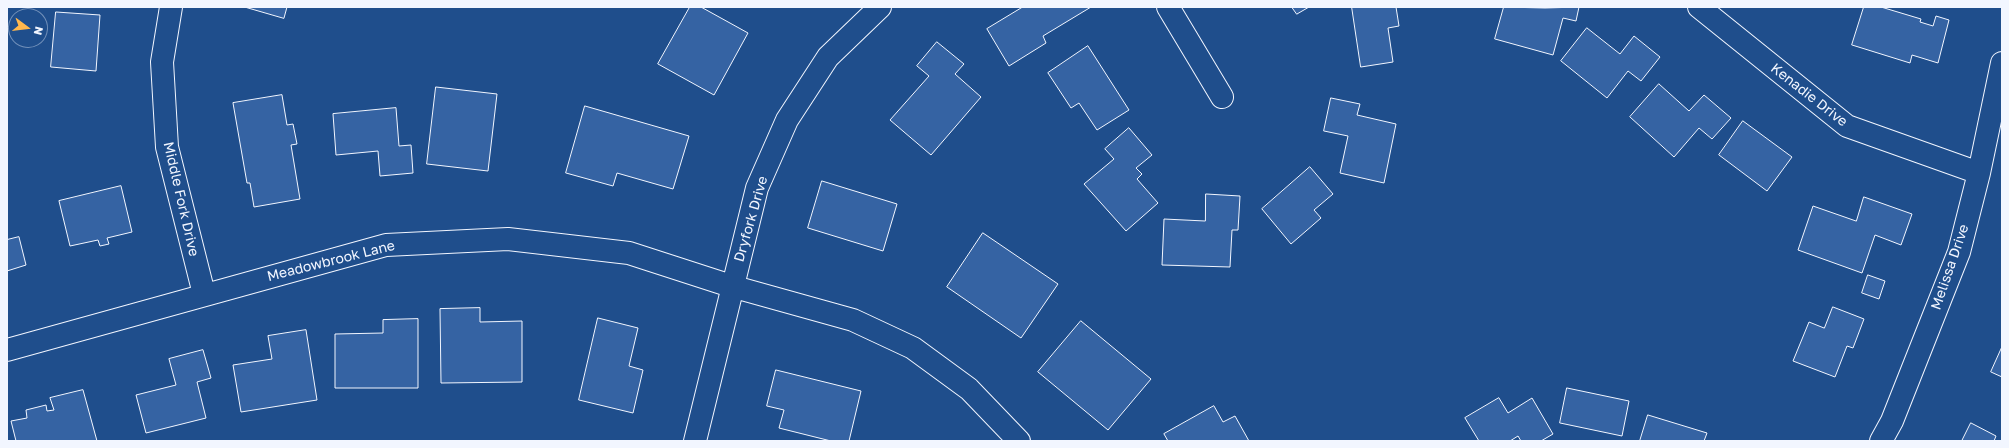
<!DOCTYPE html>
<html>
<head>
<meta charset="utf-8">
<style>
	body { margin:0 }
	#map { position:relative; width:2009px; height:448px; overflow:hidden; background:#1f4e8c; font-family:"Golos Text",sans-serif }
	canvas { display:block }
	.frame { position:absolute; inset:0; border:8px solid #f2f6ff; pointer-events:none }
	.north { position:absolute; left:8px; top:8px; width:40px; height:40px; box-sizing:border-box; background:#1f4e8c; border:1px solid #7391ba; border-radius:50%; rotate:105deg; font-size:11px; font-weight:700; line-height:16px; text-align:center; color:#f2f6ff }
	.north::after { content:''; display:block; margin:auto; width:14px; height:18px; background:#ffb74d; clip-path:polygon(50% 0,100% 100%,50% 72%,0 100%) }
</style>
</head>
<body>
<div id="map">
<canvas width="2009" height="448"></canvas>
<div class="frame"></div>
<div class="north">N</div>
</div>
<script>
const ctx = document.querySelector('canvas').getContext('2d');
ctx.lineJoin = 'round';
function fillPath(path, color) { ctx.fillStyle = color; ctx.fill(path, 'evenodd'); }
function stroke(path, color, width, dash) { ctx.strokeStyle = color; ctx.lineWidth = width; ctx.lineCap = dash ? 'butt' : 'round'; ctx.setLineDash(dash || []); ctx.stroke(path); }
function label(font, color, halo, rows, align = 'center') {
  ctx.font = font + ' "Golos Text",sans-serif'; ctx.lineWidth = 3; ctx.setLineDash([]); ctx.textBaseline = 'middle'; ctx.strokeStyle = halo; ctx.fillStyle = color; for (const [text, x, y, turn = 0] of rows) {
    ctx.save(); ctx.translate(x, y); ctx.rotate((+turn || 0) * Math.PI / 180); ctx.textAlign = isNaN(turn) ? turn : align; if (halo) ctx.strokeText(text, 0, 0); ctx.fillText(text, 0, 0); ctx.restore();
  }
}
const building = new Path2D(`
	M245,7H287L284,18Z
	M690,7H701L748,33L714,95L658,64Z
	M1023,7H1091L1043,36L1046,43L1009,66L987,29Z
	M1292,7H1309L1297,14Z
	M1352,7H1396L1399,26L1388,28L1393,62L1361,67Z
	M1504,7L1545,8L1579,7L1576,21L1563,18L1553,55L1495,39Z
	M1864,7H1881L1921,19L1920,22L1933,26L1936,16L1949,20L1938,63L1912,55L1910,63L1852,45Z
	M56,12L100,15L96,71L51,67Z
	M1587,28L1620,54L1634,36L1660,57L1641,81L1628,71L1607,98L1561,61Z
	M937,42L964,64L955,74L981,97L931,155L890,120L929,76L917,66Z
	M1088,46L1129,110L1097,130L1079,103L1071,108L1048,73Z
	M1659,84L1689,111L1704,95L1731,118L1712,139L1699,128L1674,157L1630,117Z
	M436,87L497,94L488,171L427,164Z
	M282,95L287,125L293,124L297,144L291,145L300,199L254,207L250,183H247L233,103Z
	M1331,98L1360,104L1357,115L1396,124L1384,183L1340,173L1348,136L1324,131Z
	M585,106L689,136L673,189L617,173L613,186L566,173Z
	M396,108L399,146L411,145L413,173L380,176L378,151L336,155L333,114Z
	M1743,121L1792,157L1767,191L1719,155Z
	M1129,128L1152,155L1136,168L1142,174L1137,179L1158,203L1126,231L1084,184L1114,159L1105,149Z
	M1310,167L1333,194L1314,210L1321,218L1291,244L1262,209Z
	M822,181L897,204L883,251L808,228Z
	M121,186L132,232L107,238L109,244L100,246L98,240L70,246L59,201Z
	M1206,194L1240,196L1238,230H1232L1230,267L1162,265L1164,219L1205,221Z
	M1864,197L1912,214L1901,245L1875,235L1862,273L1798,250L1813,206L1856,221Z
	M983,233L1058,284L1021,338L947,287Z
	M19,237L26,265L7,271V240Z
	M1868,275L1885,281L1879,299L1862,293Z
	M1833,307L1864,319L1853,348L1847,346L1835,377L1793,361L1809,322L1824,328Z
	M480,308V322L522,321V382L441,383L440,309Z
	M598,318L638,328L629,366L643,370L633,413L579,400Z
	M418,319V388H335V334L383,333V320Z
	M1081,321L1151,379L1108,430L1038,372Z
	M306,330L317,400L241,412L233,365L272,359L268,336Z
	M2002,347V377L1991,372Z
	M203,350L211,378L197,382L206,418L146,433L136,395L176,385L169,359Z
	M776,370L861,391L849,441H831L779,428L784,410L767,406Z
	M1567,388L1629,401L1622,436L1560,423Z
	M83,390L97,441H16L11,421L27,418L26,410L46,405L47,411L54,410L50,398Z
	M1499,398L1508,413L1532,398L1553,434L1541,441H1521L1518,436L1510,441H1479L1465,418Z
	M1214,406L1223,422L1235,416L1249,441H1168L1164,434Z
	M1648,415L1707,433L1704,441H1640Z
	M1971,423L1996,436L1994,441H1962Z`);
fillPath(building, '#3563a3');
stroke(building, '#f2f6ff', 1);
const minor = new Path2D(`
	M171,7L162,62L167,147L204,294
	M1168,7L1222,97
	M1699,7L1847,126L1979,173
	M7,350L386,245L508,239L629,253L731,286L853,320L913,348L969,389L1019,441
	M695,441L757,188L787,120L828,57L880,7
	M1881,441L1892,421L1959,252L1979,173L2002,63`);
stroke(minor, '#f2f6ff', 24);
stroke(minor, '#1f4e8c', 22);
label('14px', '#f2f6ff', '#1f4e8c', [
	["Kenadie Drive",1809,95,38],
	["Middle Fork Drive",181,199,77],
	["Dryfork Drive",751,219,-74],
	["Meadowbrook Lane",331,261,-14],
	["Melissa Drive",1950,267,-71]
]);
</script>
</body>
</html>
